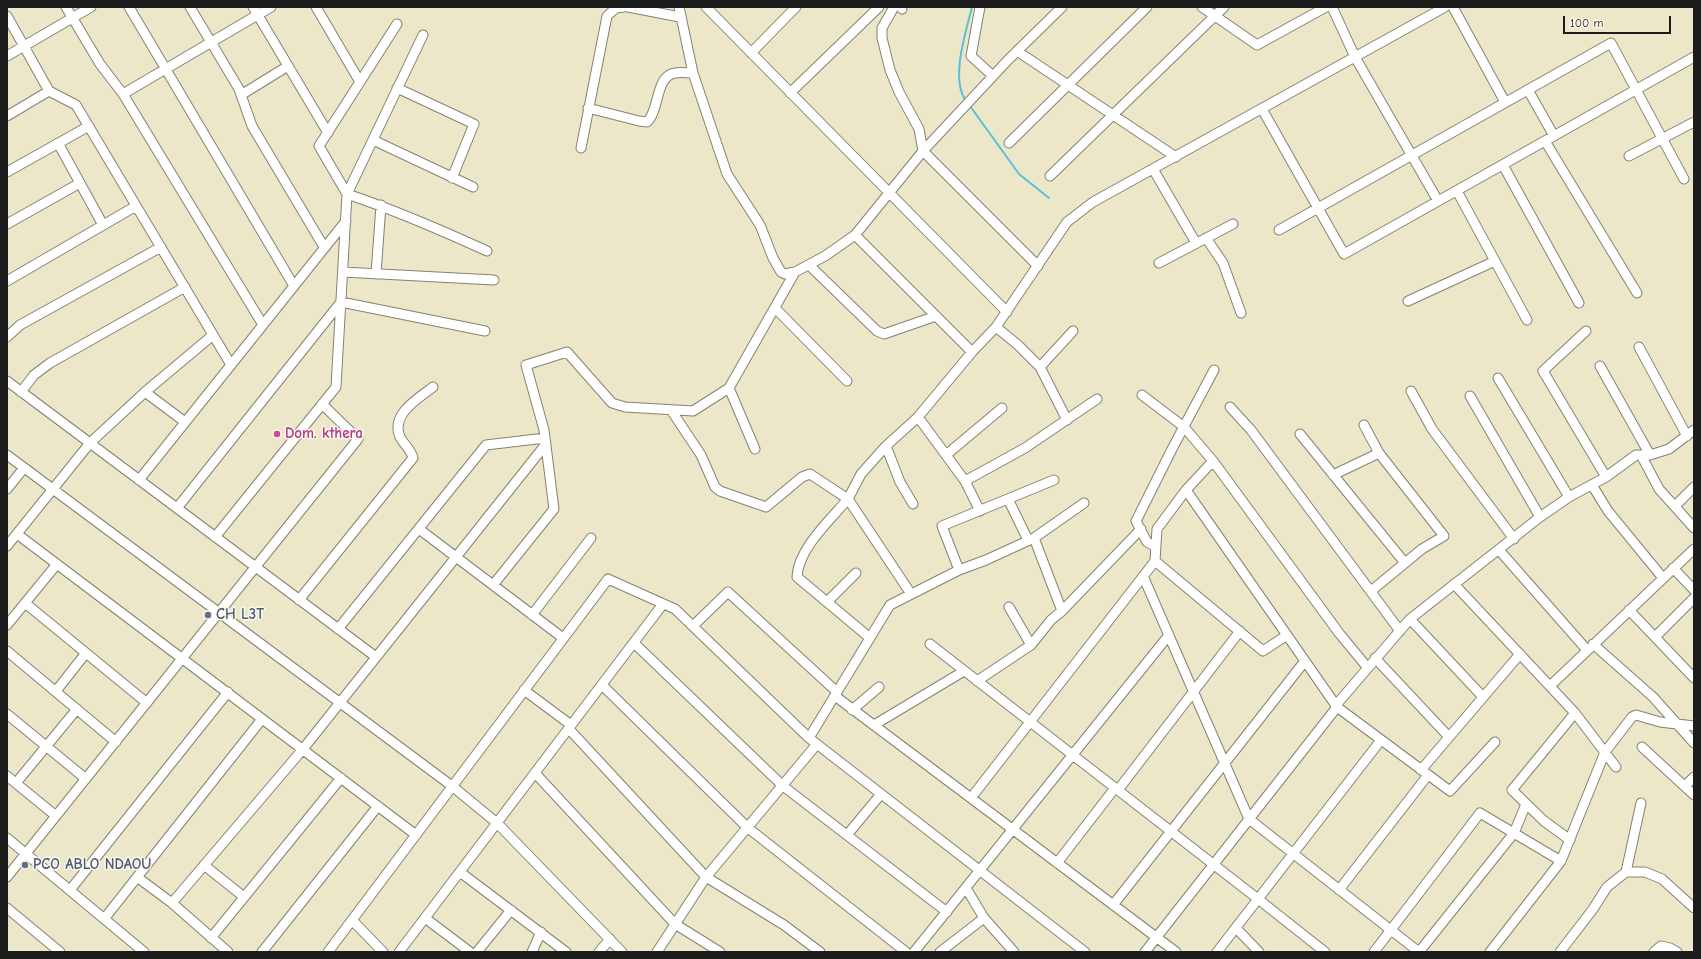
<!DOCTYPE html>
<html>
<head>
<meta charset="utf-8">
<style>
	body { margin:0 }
	#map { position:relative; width:1701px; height:959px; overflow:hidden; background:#ede7c9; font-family:"Comic Neue",sans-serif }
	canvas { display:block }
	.frame { position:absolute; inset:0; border:8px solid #1c1c1c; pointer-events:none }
	.scale { position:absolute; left:1563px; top:16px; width:108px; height:18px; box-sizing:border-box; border:2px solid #1c1c1c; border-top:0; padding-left:5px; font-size:12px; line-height:14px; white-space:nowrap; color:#1c1c1c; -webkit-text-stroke:3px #fbf7ec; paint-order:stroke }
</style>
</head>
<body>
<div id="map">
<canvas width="1701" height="959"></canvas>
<div class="frame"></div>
<div class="scale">100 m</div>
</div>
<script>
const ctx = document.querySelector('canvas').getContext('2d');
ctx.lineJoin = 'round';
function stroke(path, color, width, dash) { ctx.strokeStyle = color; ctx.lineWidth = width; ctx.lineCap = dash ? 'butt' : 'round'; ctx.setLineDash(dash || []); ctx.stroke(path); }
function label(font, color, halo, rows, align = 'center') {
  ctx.font = font + ' "Comic Neue",sans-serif'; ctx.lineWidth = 3; ctx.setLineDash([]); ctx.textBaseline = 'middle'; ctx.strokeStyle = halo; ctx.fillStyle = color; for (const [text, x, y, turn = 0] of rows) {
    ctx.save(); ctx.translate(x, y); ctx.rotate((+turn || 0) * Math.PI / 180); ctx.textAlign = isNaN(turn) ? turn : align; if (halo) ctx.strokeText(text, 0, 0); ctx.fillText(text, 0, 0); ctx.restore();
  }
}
stroke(new Path2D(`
	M966,101C950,79 966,32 972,7
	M970,106L1019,174L1049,198`), '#5ac0d7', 2);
const minor = new Path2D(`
	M66,7L100,64L123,94L263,325
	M129,7L294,286
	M190,7L239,89L252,126L324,247
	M253,7L328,133
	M316,7L360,82
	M628,7L680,17
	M679,7L693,73L727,174L760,225L773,258L781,272L785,274L795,272L825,256L855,235L923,151L1008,60L1062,7
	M706,7L1007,312
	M894,7L882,28V38L890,70L899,92L919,129L923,151L1038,266
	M901,7L902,9
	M980,7L971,56L993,76
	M1202,7L1257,45L1326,7
	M1332,7L1355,57L1438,201
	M1453,7L1505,102
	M7,16L49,91L76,105L231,365
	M397,24L319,146L347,194C395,210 441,230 487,251
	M1017,51L1176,157
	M751,53L796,7
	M7,56L91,7
	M397,88L474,124L452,178
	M1528,90L1554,136
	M790,93L879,7
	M123,94L271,7
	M241,95L288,66
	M588,108L639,121L647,122C660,110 655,76 675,73C680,72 687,73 693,73
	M1262,109L1344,254L1694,57
	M7,116L49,91
	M373,140L473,187
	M1545,141L1637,293
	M58,143L103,225
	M1009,143L1147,7
	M581,148L607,16L616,8L624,7
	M1629,156L1694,122
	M1503,165L1579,303
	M1153,169L1196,243
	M7,172L89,126
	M1050,176L1224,7
	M1457,191L1527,320
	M7,224L80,183
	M1279,230L1611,43L1684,179
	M855,235L972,352
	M1206,238L1223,263L1241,313
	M1159,263L1233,224
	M809,265L877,331L884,334L936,316
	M343,272L494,280
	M376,274L381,205
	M7,281L136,206
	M1408,301L1495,261
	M775,308L847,381
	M996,327L1018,345L1040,367L1067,420
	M1586,331L1543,371L1606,477
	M7,337L20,325L161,247
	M1639,347L1687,436
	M1600,366L1650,455
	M1040,367L1073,331
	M1498,378L1569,497
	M7,381L376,657
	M729,388L755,449
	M1411,391L1432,429L1514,539
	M21,392L34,375L50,363L185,287
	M145,392L185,422
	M1142,395L1184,427L1213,461L1339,633L1367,667
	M1470,396L1540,517
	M1230,407L1251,430L1400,631
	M671,410L701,455L715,487L720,491L766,507L802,477L810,474L848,499C830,520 798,549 797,577L870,638
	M918,417L965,481L980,511
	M1364,425L1379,453L1444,536L1422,549L1371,591
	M1300,434L1405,563
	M886,446L900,482L913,504
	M7,455L452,786L497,823L622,952
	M946,455L1002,408
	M1641,455L1659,489L1694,528
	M1333,475L1379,453
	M139,480L346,221
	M965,481L1025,448L1097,399
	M1592,485L1608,511L1663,578
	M7,489L24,468
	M1186,490L1337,707L1450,791L1495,742
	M1008,499L1028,540
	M1675,506L1694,487
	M177,508L341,302L485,331
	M419,529L563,638
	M17,534L416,835
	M215,537L336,387L347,194L423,35
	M1034,538L1062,611
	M7,546L90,443L145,392L213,335
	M1156,547L1147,542L1136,521L1172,449L1214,370
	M1499,550L1587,650
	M1155,561L1263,651L1287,635
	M1673,568L1694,590
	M959,570L942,526L1054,480
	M1143,576L1249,819L1419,952
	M1454,584L1575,713L1616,767
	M493,585L554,509L544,430L526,365L567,352L612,403L625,407L693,411L729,388L795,272
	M911,594L848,499L861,474L886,446L918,417L972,352L996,327L1067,222L1093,202L1445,7
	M299,600L413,458C411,449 404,445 400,437C390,414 419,398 433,387
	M827,602L856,573
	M25,603L147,703
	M1009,607L1031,645
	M1629,610L1694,678
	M532,615L591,538
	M1410,619L1483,697
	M7,625L57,564
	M693,626L728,592L837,692
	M338,629L486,445L545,438
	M1655,637L1694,598
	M634,643L783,786L947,912
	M930,644L1258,899L1325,952
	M1593,644L1653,697L1694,743
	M7,651L116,742
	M1375,658L1449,737
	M977,681L1031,645L1051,620L1062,611L1141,529
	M602,685L748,828L906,952
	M1550,686L1694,549
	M524,690L571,725
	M56,691L86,653
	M835,696L1176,952
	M1336,705L1410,619L1540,517L1569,497L1606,477L1636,455H1650L1669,449L1694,430
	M852,710L879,687
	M7,714L86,779
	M874,725L964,671
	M569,729L706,877L784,925L820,952
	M809,738L890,605L959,570L986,560L1034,538L1084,503
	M1642,747L1694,795
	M1421,770L1520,654
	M535,773L675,924L720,952
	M7,776L56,816
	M16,783L77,709
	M1685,786L1694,777
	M1118,790L1240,631
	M971,798L1155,561L1157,529L1186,490L1213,461
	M847,835L881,794
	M7,838L144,952
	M1570,840L1544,821L1512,790L1575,713
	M1057,863L1115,788
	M204,865L244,897
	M460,872L566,952
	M1626,872H1645L1662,879L1694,908
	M7,877L358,439L322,404
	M137,877L172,903L228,952
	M966,888L984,918L1014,952
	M70,890L228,692
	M1339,890L1428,775
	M172,903L303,749L546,444
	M1113,905L1305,661
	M7,908L60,952
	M425,918L470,952
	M104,919L262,719
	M352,920L383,952
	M1236,928L1259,952
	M211,938L341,778
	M262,952L378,806
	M328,952L608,579L675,609L809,738L1085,952
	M399,952L663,604
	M477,952L511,910
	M532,952L541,932
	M599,952L610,939
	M657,952L706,877L817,744
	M914,952L1169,635
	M940,952L984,918
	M1145,952L1337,707
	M1217,952L1381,740
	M1374,952L1480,813L1561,861
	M1419,952L1514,833L1526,804
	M1490,952L1561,861L1605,752L1632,717L1636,715L1660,722L1694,726
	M1560,952L1593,909L1607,887L1626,872L1641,803
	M1654,952L1661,946L1670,948L1677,952`);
stroke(minor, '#848272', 11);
stroke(minor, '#fff', 9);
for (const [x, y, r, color] of [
	[277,434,4,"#d1479c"],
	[208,615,4,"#5c6f8a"],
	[25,865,4,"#5c6f8a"]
]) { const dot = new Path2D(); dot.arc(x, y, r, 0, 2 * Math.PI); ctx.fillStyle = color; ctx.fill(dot); stroke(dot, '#fbf7ec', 1.5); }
label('bold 15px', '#b23c85', '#fbf7ec', [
	["Dom. kthera",285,434]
], 'left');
label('bold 15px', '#4e5e75', '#fbf7ec', [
	["CH L3T",216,615],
	["PCO ABLO NDAOU",33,865]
], 'left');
</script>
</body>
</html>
